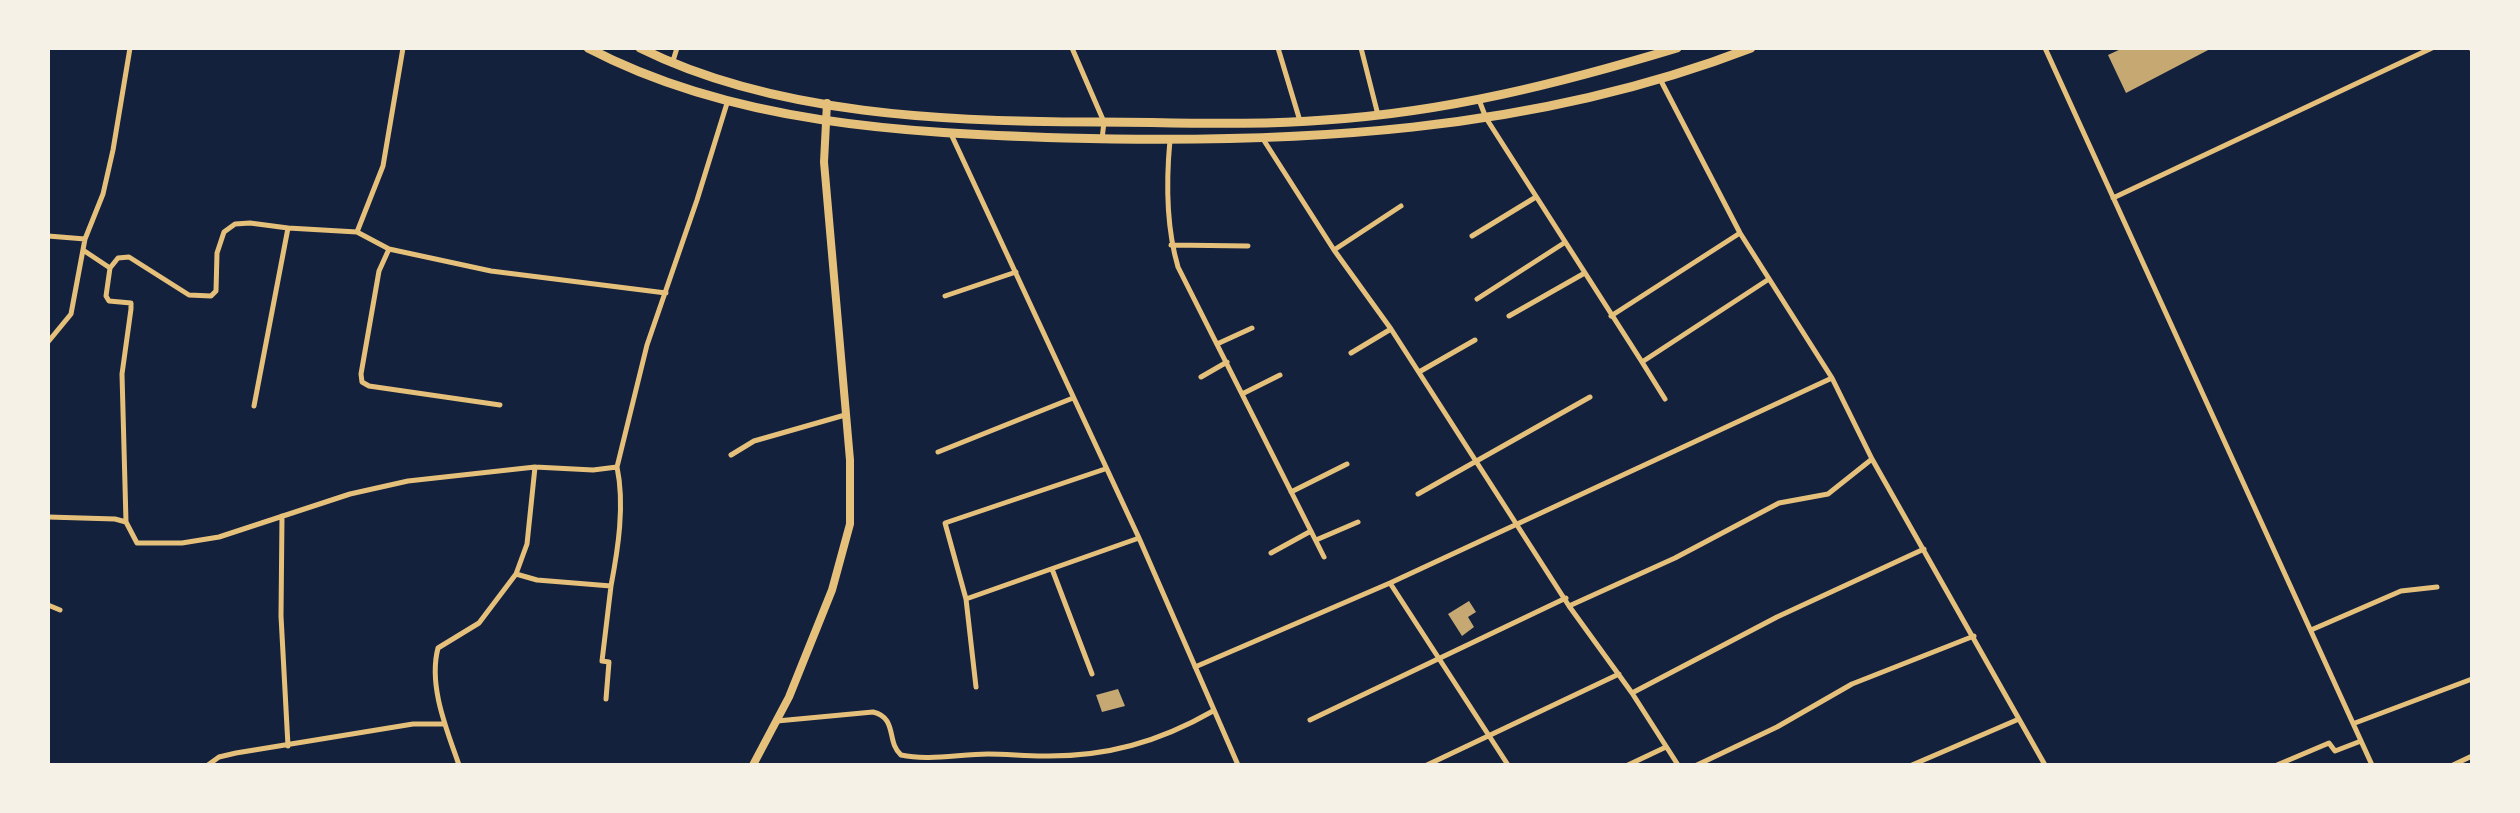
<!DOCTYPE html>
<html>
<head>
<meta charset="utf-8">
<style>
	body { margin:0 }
	#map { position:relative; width:2520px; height:813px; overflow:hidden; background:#14213d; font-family:Quicksand,sans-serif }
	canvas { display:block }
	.frame { position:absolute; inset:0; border:50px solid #f6f1e7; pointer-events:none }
</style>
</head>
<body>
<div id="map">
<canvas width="2520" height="813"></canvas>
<div class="frame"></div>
</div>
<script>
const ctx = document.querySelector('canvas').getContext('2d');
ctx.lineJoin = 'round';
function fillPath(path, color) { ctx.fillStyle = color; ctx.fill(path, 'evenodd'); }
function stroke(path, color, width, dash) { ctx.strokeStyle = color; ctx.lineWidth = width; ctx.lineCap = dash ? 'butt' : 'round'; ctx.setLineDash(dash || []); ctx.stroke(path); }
fillPath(new Path2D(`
	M2123,48H2212L2126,93L2108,55Z
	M1469,601L1476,612L1468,617L1474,627L1462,636L1448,614Z
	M1118,689L1125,706L1102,712L1096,695Z`), '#c6a872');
stroke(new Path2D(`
	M1072,48L1104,122L1102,139
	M1278,48L1300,121
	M1361,48L1378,115
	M2045,48L2372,765
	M2471,48L2472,50
	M672,64L677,48
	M1660,79L1740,233L1832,378L1872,459L2045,765
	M1479,100L1486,118L1642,362L1769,279
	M951,134L1139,538L1238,765
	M1263,139L1334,250L1391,329L1569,606L1632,693L1678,765
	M1170,140C1166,182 1166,226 1178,267L1324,557
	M2113,198L2432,48
	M357,232L383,166L403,48
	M48,236L85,239
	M1472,236L1536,197
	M1171,245L1248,246
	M389,249L379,271L361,374L362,382L369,386L500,405
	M83,250L110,268L118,258L129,257L189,295L211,296L216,291L217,253L224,232L235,224L250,223L288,228L357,232L389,249L491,271L666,293
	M1334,250L1401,206
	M110,268L106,296L109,301L131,303V309L122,374L126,522
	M945,296L1016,272
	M1477,299L1564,243
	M1509,316L1583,274
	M1611,316L1740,233
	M48,342L71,314L85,239L103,194L113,150L130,48
	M1217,344L1252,328
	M1351,353L1391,329
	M1642,362L1665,399
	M1419,372L1475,340
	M1201,377L1227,362
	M1244,393L1280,375
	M254,406L288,228
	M938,452L1073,398
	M731,455L754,441L845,415
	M1291,492L1347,464
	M1418,494L1590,397
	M282,516L281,616L288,746
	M48,517L115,519L126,522L137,543H182L219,537L350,494L408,481L535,467L593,470L617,467
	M1316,540L1358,522
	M1271,553L1311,531
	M1052,569L1092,674
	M516,574L537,580L611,586C618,549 625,505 617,467L647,345L697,200L728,100
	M1390,583L1508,765
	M966,599L1139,538
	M48,605L60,610
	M1569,606L1675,558L1779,503L1828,494L1872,459
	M2311,630L2401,591L2437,587
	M1195,667L1390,583L1832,378
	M976,687L966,599L945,523L1105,469
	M1632,693L1777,617L1924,549
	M606,699L609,662L602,661L611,586
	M1310,720L1566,598
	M777,721L873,712C898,718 886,742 901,755C928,761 960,754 988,754C1006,754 1025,756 1043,756C1106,757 1159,742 1213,711
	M2355,723L2472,679
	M208,765L219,757L236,753L413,724H444
	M459,765C447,730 428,686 438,648L479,623L516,574L527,544L535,467
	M1427,765L1619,674
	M1628,765L1666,747
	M1697,765L1777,727L1852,684L1974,636
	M1912,765L2019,719
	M2277,765L2329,743L2335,751L2361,741
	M2453,765L2472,756`), '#e5c07b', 5);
stroke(new Path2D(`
	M753,765L789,697L832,590L850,524V460L824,162L827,103`), '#e5c07b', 8);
stroke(new Path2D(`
	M588,48C733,124 905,133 1065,138C1297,144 1531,133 1751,48
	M640,48C775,115 948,122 1097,122C1173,122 1249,126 1325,120C1447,112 1561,83 1677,48`), '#e5c07b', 9);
</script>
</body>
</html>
